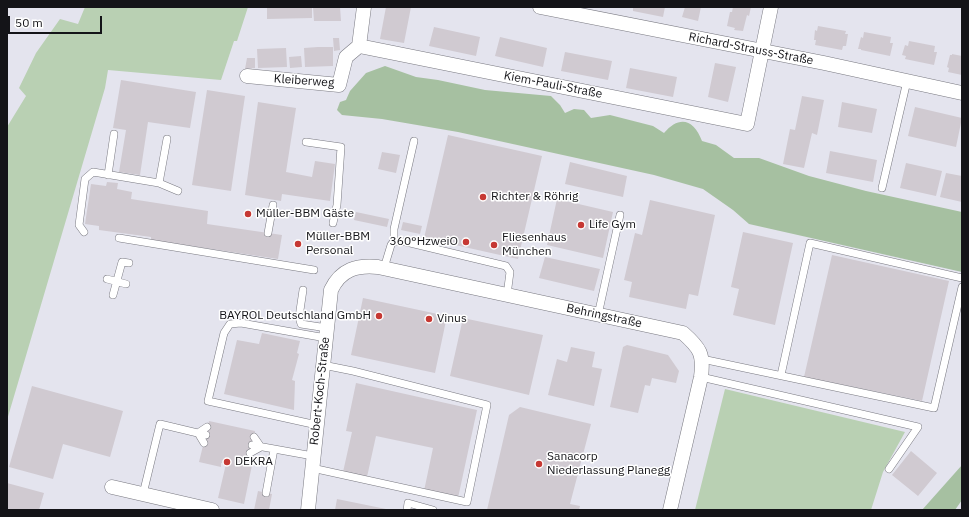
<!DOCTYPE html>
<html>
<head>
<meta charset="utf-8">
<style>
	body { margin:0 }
	#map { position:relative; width:969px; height:517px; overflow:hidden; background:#e4e4ee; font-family:"IBM Plex Sans",sans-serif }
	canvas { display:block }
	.frame { position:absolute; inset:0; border:8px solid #141418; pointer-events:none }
	.scale { position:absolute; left:8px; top:16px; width:94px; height:18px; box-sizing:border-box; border:2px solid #141418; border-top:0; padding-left:5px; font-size:12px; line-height:14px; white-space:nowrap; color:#141418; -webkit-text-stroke:3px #fff; paint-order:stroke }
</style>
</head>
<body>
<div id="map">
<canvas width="969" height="517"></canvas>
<div class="frame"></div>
<div class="scale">50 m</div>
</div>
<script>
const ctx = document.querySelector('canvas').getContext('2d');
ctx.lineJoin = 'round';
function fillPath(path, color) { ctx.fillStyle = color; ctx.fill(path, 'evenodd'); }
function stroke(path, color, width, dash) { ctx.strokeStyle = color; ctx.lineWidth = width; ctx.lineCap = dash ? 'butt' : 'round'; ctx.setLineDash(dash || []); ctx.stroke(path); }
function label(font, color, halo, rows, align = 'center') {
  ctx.font = font + ' "IBM Plex Sans",sans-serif'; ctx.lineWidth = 3; ctx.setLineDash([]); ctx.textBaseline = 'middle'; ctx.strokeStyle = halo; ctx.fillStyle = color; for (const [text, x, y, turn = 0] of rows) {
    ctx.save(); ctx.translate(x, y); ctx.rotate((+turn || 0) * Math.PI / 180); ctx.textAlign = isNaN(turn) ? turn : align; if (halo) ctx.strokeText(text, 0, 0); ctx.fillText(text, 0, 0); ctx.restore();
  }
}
fillPath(new Path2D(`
	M85,7H248L237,41H234L221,80L108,70L105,88L7,420V127L26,96L19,88L36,53L60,19L78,24Z
	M725,389L905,432L883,472L871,510H695Z`), '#b9d0b3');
fillPath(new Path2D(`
	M385,66L416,77L438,80L485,90L551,96L560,105L565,113L574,109L584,110L591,118L610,115L653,126L664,133C679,115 694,119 702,141L716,145L734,158H759L809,176L866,191L962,212V272L749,224L733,210L703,189L654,175L458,132L382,119L342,115L337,110L340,102L346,100L350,91L366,73Z
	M962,465V500L955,510H922Z`), '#a6c0a1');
fillPath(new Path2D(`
	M267,7H312V18L267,19Z
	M313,7H340L341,21H314Z
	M386,7H411L404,43L380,39Z
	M633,7H665L663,17L633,11Z
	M685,7H701L698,21L682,17Z
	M733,7H751L749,16L747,15L743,31L734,30L735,28L727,26L730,12H732Z
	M818,26L846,31L845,34H848L846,46H843L842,50L815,45L816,40H814L815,30L817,31Z
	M434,27L480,37L476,56L429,46Z
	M864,32L891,37L890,43H893L890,56L861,50V49H858L861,37L863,38Z
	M500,37L547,48L543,67L495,56Z
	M333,38H339L340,50L334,51Z
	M909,41L935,46L934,52H937L934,65L905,59L906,56L902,55L905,45L908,46Z
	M318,47H333V66L305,67L304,48Z
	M286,48L287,67L258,68L257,49Z
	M565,52L612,61L608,80L561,71Z
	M952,54L962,56V75L948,72L949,68L947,67L950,55H952Z
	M301,56L302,67L290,68L289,57Z
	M247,58H255V68L245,69Z
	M715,63L736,67L728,102L708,97Z
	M630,68L677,77L673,97L626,88Z
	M121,80L196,92L190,128L148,122L140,175L119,172L126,130L113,128Z
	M207,90L245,96L231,191L192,185Z
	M802,96L824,100L817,135L812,133L804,168L783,164L790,129L795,130Z
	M258,102L296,108L286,172L312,177L315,161L335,164L330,201L282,194L281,201L245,195Z
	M842,102L877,109L872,133L838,127Z
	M915,107L962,118L956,147L908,136Z
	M448,135L542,156L518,259L424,238Z
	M830,151L877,160L873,182L826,173Z
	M382,152L400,155L396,173L378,169Z
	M570,162L627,176L623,197L565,184Z
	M906,163L942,171L936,196L900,188Z
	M946,173L962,176V202L940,197Z
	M107,182L118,183L117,189L132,192L131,199L208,211L207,224L282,235L278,259L151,240V237L99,230V226L85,224L91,184L106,186Z
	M557,199L613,212L603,258L547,245Z
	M650,200L715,215L698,296L689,294L686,309L629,297L632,282L624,280L635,233L642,235Z
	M356,212L389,219L387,227L354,220Z
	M403,222L422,226L420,234L401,230Z
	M743,232L793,243L775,325L733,315L739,289L731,287Z
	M832,255L949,281L922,401L804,377Z
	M545,257L600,269L594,291L539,278Z
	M363,298L447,316L435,373L351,355Z
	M463,318L543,335L529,395L450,376Z
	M262,333L300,341L297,353L299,354L292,380L295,381L294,410L224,394L237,340L259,344Z
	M627,345L668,355L679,371L676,383L652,378L650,386L645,385L638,413L610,407L623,347Z
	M571,347L595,352L592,367L602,369L594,406L548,395L557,359L567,362Z
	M356,383L477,410L458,498L424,491L433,448L376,436L367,477L343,472L352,432L346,431Z
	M32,386L123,411L110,457L63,444L53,479L9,467Z
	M520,407L591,424L570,504L580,506L579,510H487L509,415Z
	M209,421L255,431L249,459L253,460L244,504L218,498L226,464L221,463V467L199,462Z
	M911,451L937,473L918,496L892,475Z
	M7,483L44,493L39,510H7Z
	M258,491L272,494L269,510H254Z
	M337,499L386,509V510H335Z`), '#d0cad1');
const lane = new Path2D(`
	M306,142L341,147L337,205L333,223
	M108,175L114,134
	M159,183L167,139
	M882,188L907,81
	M84,232L79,225L85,179L93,172L159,183L178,191
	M268,233L273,205
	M119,238L314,270
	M394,241V229L414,141
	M384,268L391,245L394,241L406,242L506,266L510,272L507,295
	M107,279L126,284
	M303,290L299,317L301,324L327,328
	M113,295L122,262L129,263
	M598,315L620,215
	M702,359L934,408L962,287
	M781,375L810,243L962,278
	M701,377L918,427L889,469
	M317,425L208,401L224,333L230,324L241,323L326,338
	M198,433L207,427
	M198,433L204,443
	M254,437L261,447
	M252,445L313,456
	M250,453L261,447
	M312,468L467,502L487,405L353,371L323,365
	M266,493L274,449
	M143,494L160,424L206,435
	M407,510L408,503L433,510`);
const street = new Path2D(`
	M540,7L824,63L962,93
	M359,46L747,124L771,7
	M359,46L364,7
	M247,76L339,85L346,57L359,46
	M112,487L212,510
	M308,510L331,290C341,269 357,265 378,267L683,333C700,348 704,354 701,377L670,510`);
stroke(lane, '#797981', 8);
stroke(street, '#797981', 15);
stroke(lane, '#fff', 7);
stroke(street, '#fff', 14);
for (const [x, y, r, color] of [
	[483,197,4,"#c63833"],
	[248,214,4,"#c63833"],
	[581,225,4,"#c63833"],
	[466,242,4,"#c63833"],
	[298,244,4,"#c63833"],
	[494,245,4,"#c63833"],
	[379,316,4,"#c63833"],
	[429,319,4,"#c63833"],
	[227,462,4,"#c63833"],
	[539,464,4,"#c63833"]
]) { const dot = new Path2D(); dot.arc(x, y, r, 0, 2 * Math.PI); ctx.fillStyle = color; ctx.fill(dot); stroke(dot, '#fff', 1.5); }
label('12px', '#141418', '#fff', [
	["Richard-Strauss-Straße",751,49,11],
	["Kleiberweg",304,81,4],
	["Kiem-Pauli-Straße",553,85,11],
	["Behringstraße",604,316,12],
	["Robert-Koch-Straße",320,391,-84]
]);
label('12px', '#141418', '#fff', [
	["Richter & Röhrig",491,197],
	["Müller-BBM Gäste",256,214],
	["Life Gym",589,225],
	["Müller-BBM",306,237],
	["Personal",306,251],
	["Fliesenhaus",502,238],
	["München",502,252],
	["360°HzweiO",458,242,"right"],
	["BAYROL Deutschland GmbH",371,316,"right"],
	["Vinus",437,319],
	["Sanacorp",547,457],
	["Niederlassung Planegg",547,471],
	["DEKRA",235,462]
], 'left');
</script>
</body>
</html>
